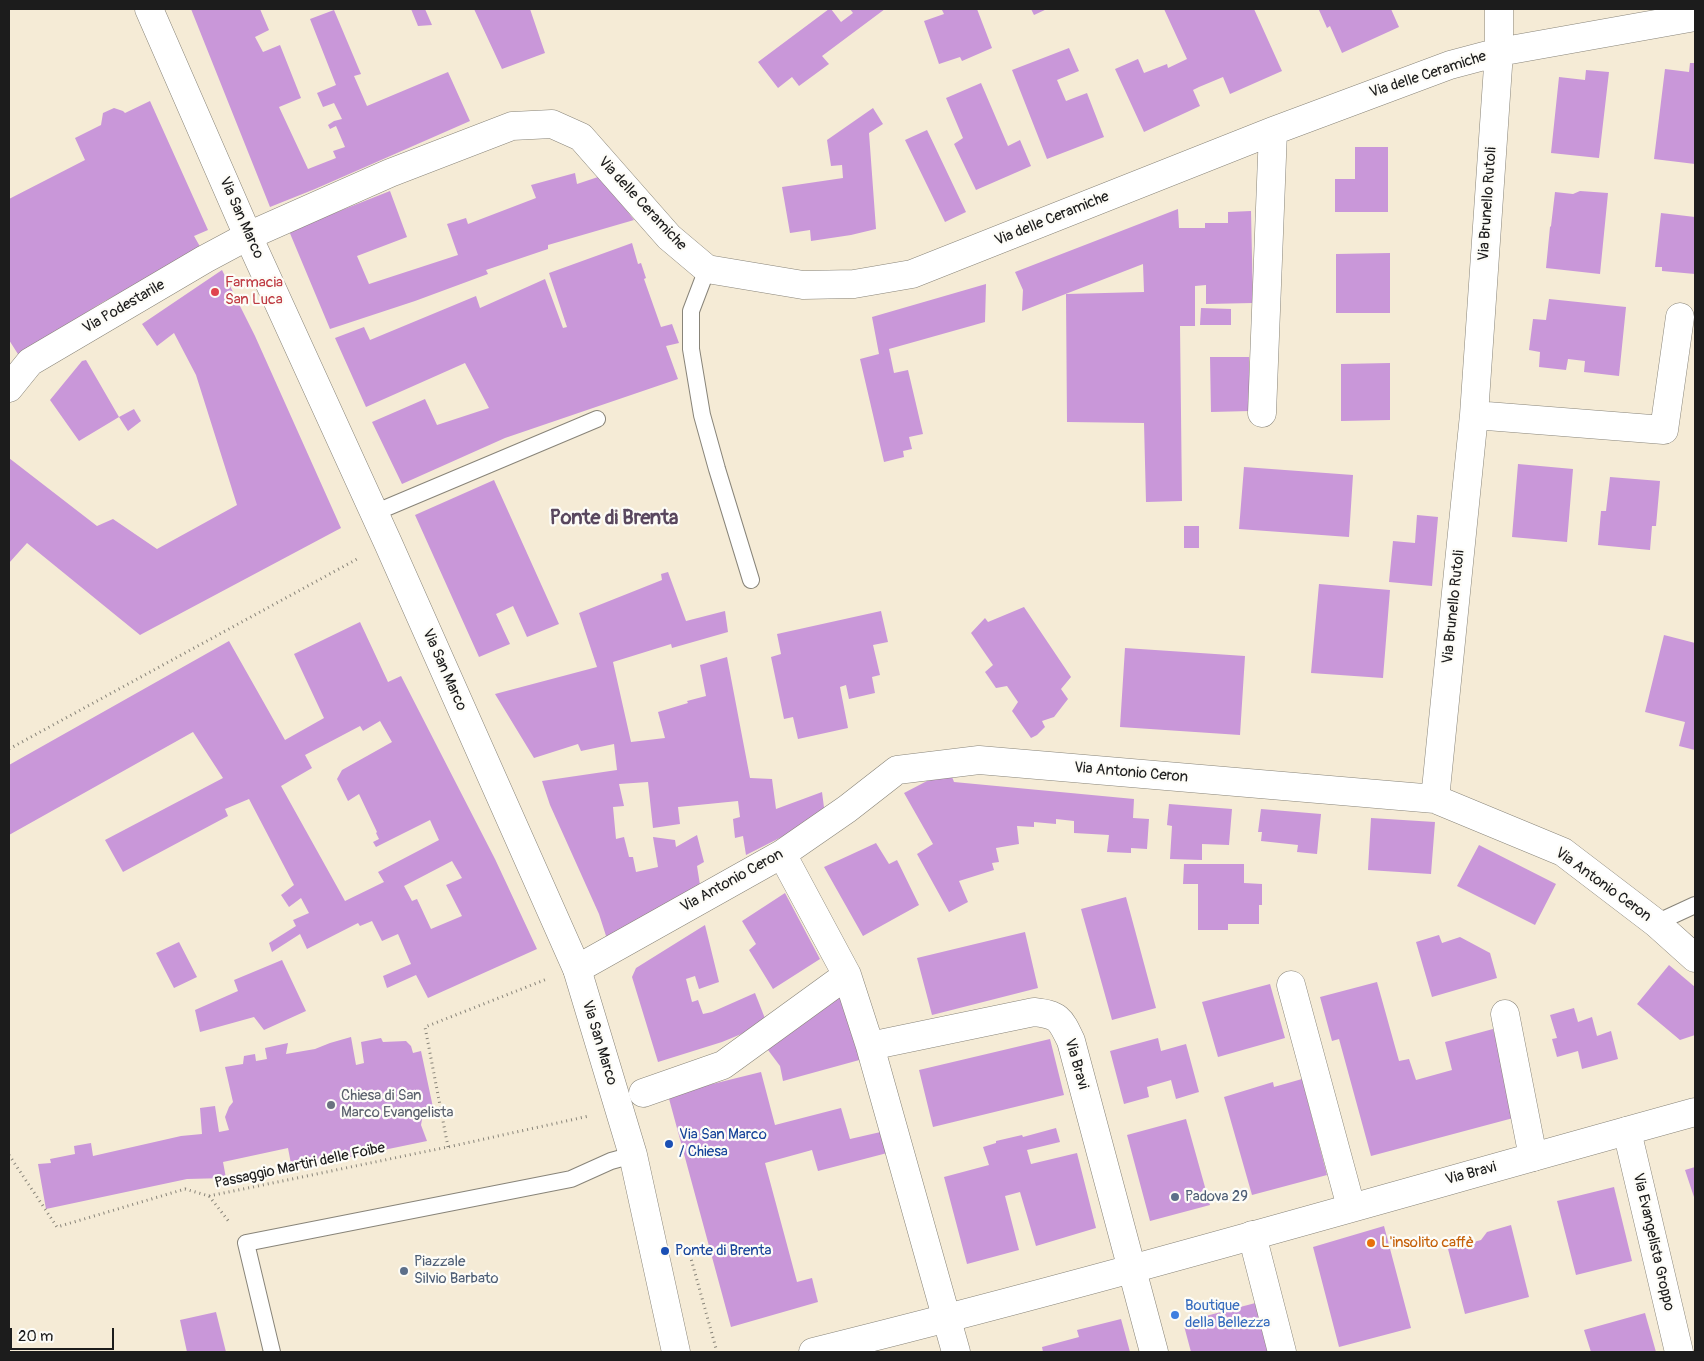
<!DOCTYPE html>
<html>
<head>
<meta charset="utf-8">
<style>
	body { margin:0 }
	#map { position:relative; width:1704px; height:1361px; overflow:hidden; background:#f5ebd6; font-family:Pangolin,sans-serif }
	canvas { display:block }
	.frame { position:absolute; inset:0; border:10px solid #1c1c1c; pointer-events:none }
	.scale { position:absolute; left:10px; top:1328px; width:104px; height:22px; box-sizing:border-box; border:2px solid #1c1c1c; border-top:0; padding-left:6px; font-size:15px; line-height:18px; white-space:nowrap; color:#1c1c1c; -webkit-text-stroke:4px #fdfcf7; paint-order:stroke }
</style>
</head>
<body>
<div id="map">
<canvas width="1704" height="1361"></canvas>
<div class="frame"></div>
<div class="scale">20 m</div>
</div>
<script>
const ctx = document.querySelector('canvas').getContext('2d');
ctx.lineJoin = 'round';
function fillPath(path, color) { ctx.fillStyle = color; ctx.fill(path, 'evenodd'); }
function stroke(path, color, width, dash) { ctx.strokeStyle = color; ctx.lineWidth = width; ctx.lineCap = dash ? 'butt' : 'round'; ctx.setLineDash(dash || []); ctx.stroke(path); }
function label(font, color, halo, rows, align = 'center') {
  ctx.font = font + ' Pangolin,sans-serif'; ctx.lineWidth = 4.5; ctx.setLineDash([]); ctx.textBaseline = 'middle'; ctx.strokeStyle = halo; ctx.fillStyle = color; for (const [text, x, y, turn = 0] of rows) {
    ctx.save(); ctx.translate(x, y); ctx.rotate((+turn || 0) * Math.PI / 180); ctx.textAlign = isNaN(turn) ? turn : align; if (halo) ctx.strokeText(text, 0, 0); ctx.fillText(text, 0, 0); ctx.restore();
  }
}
fillPath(new Path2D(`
	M191,9H260L269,30L255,37L263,52L280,45L301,98L279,107L308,169L336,158L333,151L345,147L336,126L330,129L328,125L334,121L342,119L334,103L323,107L317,93L336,85L310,19L334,10L361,74L354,76L367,106L448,72L470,121L315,189L270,207Z
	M411,9H425L432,25L418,26Z
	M474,9H530L545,53L502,69Z
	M829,9H831L841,22L853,13L850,9H885L822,56L829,64L799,86L792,77L778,88L758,62Z
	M945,9H977L992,48L962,61L960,57L939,64L924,21L944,14L942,10Z
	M1031,9H1047L1034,15Z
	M1164,9H1254L1282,71L1230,94L1223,77L1199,87L1193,90L1200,106L1144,132L1115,69L1138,59L1144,73L1167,64L1168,68L1187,59Z
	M1322,9H1391L1399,27L1342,53L1330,26L1327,28L1319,10Z
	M1069,48L1079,71L1057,80L1066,101L1087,93L1104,137L1047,159L1012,70Z
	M1690,63H1695V164L1654,159L1665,69L1689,72Z
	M1586,70L1609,72L1599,158L1551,153L1559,77L1585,80Z
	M981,83L1008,146L1020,140L1031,166L976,190L954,144L963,138L946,98Z
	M150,101L208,230L194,236L202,250L103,302L41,341L23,362L9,340V199L85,160L75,138L101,125L103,113L114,108L123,111L125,113Z
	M873,108L883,124L869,133L876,229L851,235L811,241L810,230L790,233L782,187L843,178L842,165L831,166L827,140Z
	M927,130L966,212L945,222L905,140Z
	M1355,147H1388V212H1335V179H1355Z
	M575,173L577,184L601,176L634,220L548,245V249L486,270L488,274L415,301L330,329L289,231L390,191L407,237L357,256L369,284L458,255L447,224L466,218L468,224L536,198L531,185Z
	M1580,191L1608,193L1600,274L1546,268L1550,227L1551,226L1555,192L1573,194Z
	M1178,209L1179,228H1205V223H1228V212L1251,211L1253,303L1206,304V285L1195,286V326H1180L1182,501L1146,502L1144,423L1067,422L1066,294L1144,292L1143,264L1063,295L1022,311L1023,290L1015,272Z
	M1661,213L1695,217V274L1662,271V267H1655Z
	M632,243L638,264L641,263L646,278L644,279L661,327L672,324L679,343L666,346L678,379L505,438L402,484L372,422L425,399L437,425L489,408L465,363L366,407L335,338L364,327L370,340L476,296L480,308L545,279L563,328L567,327L549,273Z
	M1390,253V313H1336V254Z
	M222,270L255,336L341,528L140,635L27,543L9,563V458L97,526L113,519L157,549L237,505L196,375L174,333L157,346L142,324Z
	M986,284L985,322L889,349L894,373L908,370L923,434L909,437L912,449L903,451L904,457L884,462L860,359L879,354L872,317Z
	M1549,299L1626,307L1619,376L1584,372L1585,361L1568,359L1566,370L1539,367L1540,352L1529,350L1533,319L1546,320Z
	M1201,308L1231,309V325H1200Z
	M1210,357H1249L1250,411L1211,412Z
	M86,360L119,417L134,409L141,421L128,431L119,417L79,441L50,400L82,361Z
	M1390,363V420L1341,421V364Z
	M1518,464L1573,469L1567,542L1512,537Z
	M1244,467L1353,475L1349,537L1239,529Z
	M1610,477L1660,481L1656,526H1652L1650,550L1598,545L1601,511H1606Z
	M494,480L559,624L527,637L513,606L496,614L510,644L479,657L415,515Z
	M1417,515L1438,517L1432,586L1389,582L1393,541L1415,543Z
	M1184,526H1199V548H1184Z
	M668,572L686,621L725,611L728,632L672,648L671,644L613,662L631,742L665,738L658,712L688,703L687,701L706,696L700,665L727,657L750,778L772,779L776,809L822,792L825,815L746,855L743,836L735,838L733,819L740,817L738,801L678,807L680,824L653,828L648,782L619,784L624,806L613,807L616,839L624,837L629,857H633L636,872L658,867L653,837L675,840L676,847L697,835L704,862L697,866L700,885L608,942L599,914L550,805L542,781L617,770L614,744L581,751L578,744L534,758L495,694L597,667L579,613L662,580L661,574Z
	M1319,584L1390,590L1383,678L1311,673Z
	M1024,607L1071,677L1061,689L1068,699L1054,717L1042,721L1045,727L1037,735L1031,738L1012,711L1018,702L1007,686L996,688L985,672L993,665L971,633L985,618L988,622Z
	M881,611L888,642L873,645L880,675L872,677L875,693L849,699L846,685L840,687L848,728L798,739L793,717L784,719L771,657L781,654L777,634Z
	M360,622L388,682L401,676L495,859L537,949L428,998L416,975L387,988L383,976L411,964L398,934L382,941L372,921L360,926L358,923L307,949L300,934L272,952L269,943L296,926L293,920L309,913L301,898L289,907L281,895L294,885L249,799L225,809L228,816L123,872L105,840L223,778L193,732L9,835V765L229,641L285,740L324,718L294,654ZM380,721L392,742L342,770L337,779L348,801L359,794L377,832L376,833L379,839L373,842L376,847L430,820L439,840L378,872L384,882L345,901L281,786L312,768L305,755L360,726L363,731ZM452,861L462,878L446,885L462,916L431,929L417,899L412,901L404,886Z
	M1664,635L1695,643V750L1679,746L1685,722L1645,712Z
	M1125,648L1245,656L1240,735L1120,727Z
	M951,774L954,782L1134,799L1133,818L1149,819L1147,849L1131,848V853L1107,852L1109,835L1074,833V821L1056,819V824L1034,822V827L1017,826L1019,844L996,848L999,862L992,863L994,870L959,881L968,902L949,912L917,854L933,844L904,793L927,781Z
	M1169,804L1232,809L1229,845L1202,844V860L1170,859L1172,826L1167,825Z
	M1261,809L1321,814L1317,854L1297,852L1298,845L1261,841L1262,832H1258Z
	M1371,818L1435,822L1431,874L1368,870Z
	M876,843L889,864L897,860L919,905L863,936L824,867Z
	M1479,845L1556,884L1535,925L1457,886Z
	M1184,864H1244V883L1262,884V905H1259V924H1228V930H1198V884H1183Z
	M785,893L820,959L773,989L749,950L756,944L742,921Z
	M1126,897L1156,1008L1112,1020L1081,909Z
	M705,925L719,982L699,989L695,976L686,979L692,1002L698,1000L703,1014L712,1012L755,993L766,1021L751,1030L722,1042L658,1062L632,977L636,968Z
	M1025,932L1038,988L932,1015L917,958Z
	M1439,935L1442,943L1460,937L1490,953L1497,978L1432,997L1416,942Z
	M179,942L197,977L174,988L156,953Z
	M282,960L306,1011L264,1030L254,1017L200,1032L195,1010L238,991L234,980Z
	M1669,965L1695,987V1035L1680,1040L1637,1004Z
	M1377,982L1399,1061L1409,1059L1416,1080L1452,1070L1445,1042L1493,1029L1517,1117L1371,1156L1339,1039L1332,1041L1320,997Z
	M1270,984L1285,1038L1218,1057L1202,1002Z
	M835,996H846L863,1059L783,1081L780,1066L765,1046Z
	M1574,1008L1578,1022L1592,1017L1597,1036L1611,1031L1618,1059L1582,1069L1578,1051L1557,1057L1552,1039L1557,1038L1550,1015Z
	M351,1037L356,1065L364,1063L361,1042L381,1038L383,1042L406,1041L411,1046L413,1053L421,1051L434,1112L423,1114L421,1125L427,1141L292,1169L288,1148L223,1162L226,1178L187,1179L46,1209L38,1164L51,1163L50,1159L75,1154L74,1146L91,1143L93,1156L181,1136L202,1134L200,1108L215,1106L219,1132L229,1130L225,1117L229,1107L233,1102L225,1067L243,1064L244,1056L255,1054L256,1061L267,1059L265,1048L288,1043L286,1054L315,1049L330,1043Z
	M1158,1038L1161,1051L1186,1044L1199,1092L1176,1099L1171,1080L1147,1087L1149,1097L1124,1104L1110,1051Z
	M1050,1039L1064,1095L933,1127L919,1070Z
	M761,1072L775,1125L841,1108L850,1139L885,1131L891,1152L818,1171L812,1150L765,1163L797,1282L812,1278L818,1302L731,1327L668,1095Z
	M1302,1079L1327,1175L1252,1195L1224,1097L1273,1082L1274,1087Z
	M1186,1119L1210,1205L1150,1221L1127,1135Z
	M1056,1128L1060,1142L1027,1150L1031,1164L1077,1153L1096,1228L1036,1246L1020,1192L1005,1196L1019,1250L967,1264L944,1177L989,1165L983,1147L996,1143V1141L1022,1135L1023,1137Z
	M1695,1167V1200L1685,1170Z
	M1614,1187L1632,1261L1576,1275L1557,1201Z
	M1511,1225L1529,1297L1465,1314L1448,1249L1481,1240L1487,1232Z
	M1384,1226L1411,1328L1339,1347L1313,1247Z
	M1263,1301L1276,1352H1191L1183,1322Z
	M216,1312L226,1352H187L180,1320Z
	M1645,1313L1656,1352H1591L1584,1330Z
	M1121,1319L1130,1352H1043L1042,1347L1079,1337L1077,1330Z`), '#c997d9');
const lane = new Path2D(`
	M707,269L691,311V349L702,415L717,469L751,580
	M374,513L597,419
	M1656,923L1695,905
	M272,1352L246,1243L571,1179L611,1161L633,1155`);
const street = new Path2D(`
	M9,388L30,362L205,259L248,236L390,173L512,126L552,124L581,137L669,237L707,269L803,285L854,284L912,274L1273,131L1450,65L1499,52L1695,17
	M1262,413L1273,131
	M1474,415L1664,430L1680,317
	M1435,799L1474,415L1499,52V9
	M577,969L782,854L847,809L897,770L979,760L1435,799L1563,852L1656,923L1695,958
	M847,975L870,1046L956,1352
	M1291,985L1351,1207
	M1505,1014L1533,1157
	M870,1046L1034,1012C1059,1015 1060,1018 1071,1041L1154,1352
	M643,1093L723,1065L847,975L782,854
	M1627,1131L1679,1352
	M1252,1235L1282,1352`);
const secondary = new Path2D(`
	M149,9L248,236L388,543L577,969L633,1155L676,1352
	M813,1352C1109,1279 1401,1193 1695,1112`);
stroke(lane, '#888479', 18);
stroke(street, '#888479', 29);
stroke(secondary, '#888479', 29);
stroke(new Path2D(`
	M9,749L359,558
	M448,1147L425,1027L547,979
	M9,1155L57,1227L185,1189L209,1196L448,1147L589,1116
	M209,1196L230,1223
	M690,1255L717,1352`), '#888479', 3, [1, 4]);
stroke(lane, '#fff', 16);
stroke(street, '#fff', 28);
stroke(secondary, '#fff', 28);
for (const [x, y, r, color] of [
	[215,292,5,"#e0444e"],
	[331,1105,5,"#6b7280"],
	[669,1144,5,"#1a4fb4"],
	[1175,1197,5,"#5c6f8a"],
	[1371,1243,5,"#e8710a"],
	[665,1251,5,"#1a4fb4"],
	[404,1271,5,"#5c6f8a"],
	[1175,1315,5,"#3f7fe0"]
]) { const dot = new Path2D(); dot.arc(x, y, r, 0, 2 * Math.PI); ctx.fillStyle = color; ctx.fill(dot); stroke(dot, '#fdfcf7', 2); }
label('15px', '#1c1c1c', '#fdfcf7', [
	["Via delle Ceramiche",1428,75,-18],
	["Via delle Ceramiche",642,204,47],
	["Via Brunello Rutoli",1488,204,-86],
	["Via San Marco",241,218,66],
	["Via delle Ceramiche",1052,219,-22],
	["Via Podestarile",124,307,-30],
	["Via Brunello Rutoli",1454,607,-84],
	["Via San Marco",444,670,66],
	["Via Antonio Ceron",1131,773,5],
	["Via Antonio Ceron",732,881,-29],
	["Via Antonio Ceron",1603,885,36],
	["Via San Marco",599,1043,73],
	["Via Bravi",1076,1064,74],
	["Passaggio Martiri delle Foibe",300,1166,-12],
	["Via Bravi",1471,1174,-15],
	["Via Evangelista Groppo",1653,1242,77]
]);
label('15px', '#be3a42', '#fdfcf7', [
	["Farmacia",225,283],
	["San Luca",225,300]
], 'left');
label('15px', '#5b616d', '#fdfcf7', [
	["Chiesa di San",341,1096],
	["Marco Evangelista",341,1113]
], 'left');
label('15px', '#164399', '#fdfcf7', [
	["Via San Marco",679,1135],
	["/ Chiesa",679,1152],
	["Ponte di Brenta",675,1251]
], 'left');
label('15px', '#4e5e75', '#fdfcf7', [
	["Padova 29",1185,1197],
	["Piazzale",414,1262],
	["Silvio Barbato",414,1279]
], 'left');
label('15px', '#c56008', '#fdfcf7', [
	["L'insolito caffè",1381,1243]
], 'left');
label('15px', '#366cbe', '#fdfcf7', [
	["Boutique",1185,1306],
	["della Bellezza",1185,1323]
], 'left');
label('bold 20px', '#59475e', '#fdfcf7', [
	["Ponte di Brenta",614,519]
]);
</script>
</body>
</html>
